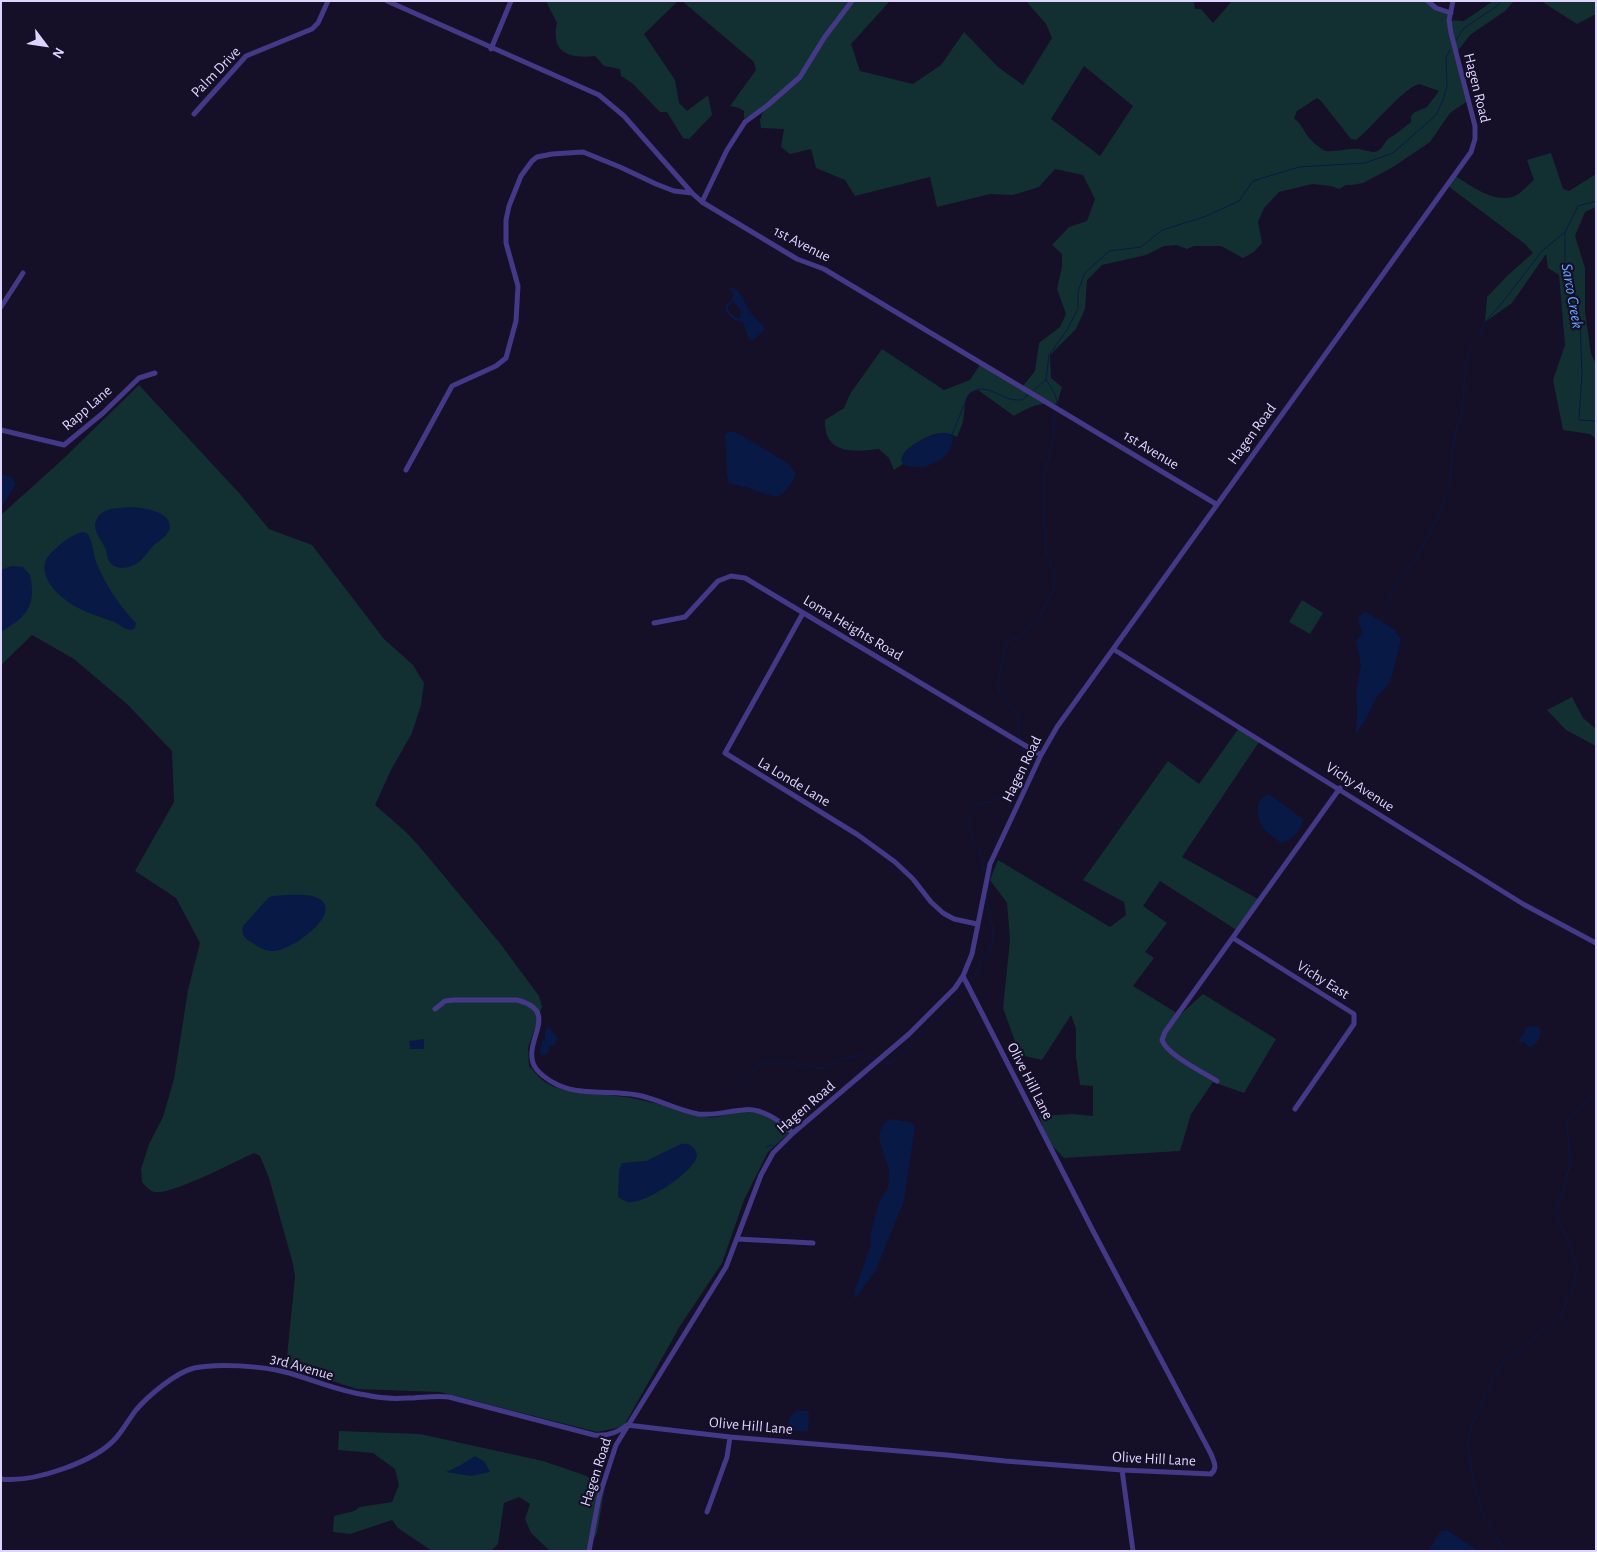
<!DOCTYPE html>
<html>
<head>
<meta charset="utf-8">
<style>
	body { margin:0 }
	#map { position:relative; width:1597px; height:1552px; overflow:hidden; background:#150f27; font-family:"Alegreya Sans",sans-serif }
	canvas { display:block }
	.frame { position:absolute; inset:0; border:2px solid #ded5ff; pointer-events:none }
	.north { position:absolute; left:20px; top:20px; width:50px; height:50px; -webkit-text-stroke:4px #150f27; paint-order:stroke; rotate:121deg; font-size:14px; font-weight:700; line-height:20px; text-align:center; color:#ded5ff }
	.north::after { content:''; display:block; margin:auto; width:18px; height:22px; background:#ded5ff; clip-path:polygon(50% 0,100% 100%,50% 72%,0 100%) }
</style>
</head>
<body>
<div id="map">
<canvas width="1597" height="1552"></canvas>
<div class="frame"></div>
<div class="north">N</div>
</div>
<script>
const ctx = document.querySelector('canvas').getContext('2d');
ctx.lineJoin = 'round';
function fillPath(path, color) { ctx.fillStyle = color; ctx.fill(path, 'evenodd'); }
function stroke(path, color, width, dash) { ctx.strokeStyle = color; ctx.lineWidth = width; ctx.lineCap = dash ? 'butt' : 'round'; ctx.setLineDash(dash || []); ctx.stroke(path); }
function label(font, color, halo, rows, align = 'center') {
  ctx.font = font + ' "Alegreya Sans",sans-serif'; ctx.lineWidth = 4.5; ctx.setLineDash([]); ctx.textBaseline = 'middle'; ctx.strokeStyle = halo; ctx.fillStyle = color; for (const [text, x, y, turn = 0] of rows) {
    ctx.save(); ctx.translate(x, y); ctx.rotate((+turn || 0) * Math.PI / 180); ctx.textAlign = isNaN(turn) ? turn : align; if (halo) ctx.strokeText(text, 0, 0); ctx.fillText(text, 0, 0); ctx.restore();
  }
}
fillPath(new Path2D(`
	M546,1H678L644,34L675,80L679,103L687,111L708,95L712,115L689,139L683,138L667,112H660L632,83L621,76L620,69L604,66L595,56C570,59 550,53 557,23Z
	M682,1H890L851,44L860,71L913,84L941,65L964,32L998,67L1023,85L1052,38L1046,24L1026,1H1194L1195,9H1201L1213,23L1232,1H1429L1436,8L1451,13L1449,20L1464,21L1493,1H1514L1505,11L1470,35L1456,53L1469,100L1450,113L1430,142L1393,167L1363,183L1352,185H1346L1339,189L1331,186L1312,184L1279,192L1264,208L1258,222L1262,243L1254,252L1243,258L1221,246H1194L1187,249L1176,245L1164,246L1146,255L1102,265L1087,280L1085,309L1076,329L1050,355L1051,378L1062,387L1057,404C1042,401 1027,408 1014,416L978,390C962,392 966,409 963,421C962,426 959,431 957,437C952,435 948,432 942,433C931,433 912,444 904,453C902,457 902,460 903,464L894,470L889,458L879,449C854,452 824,455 825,420L844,408L850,394L882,349L944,390L970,380L981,363L1022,387L1035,371L1039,343L1060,327L1066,314L1057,289L1062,267V254L1052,245L1069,227L1087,221L1095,199L1083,175L1055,169L1039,187L1013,195L990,194L937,207L930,177L855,196L845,180L816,168L811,149L790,154L781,147L784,129L761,128L760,120L765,106L744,119V111L739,108L730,106L756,70L754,62ZM1084,66L1133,106L1100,156L1051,119ZM1419,84L1439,91L1427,107L1415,112L1411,116V122C1403,128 1397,134 1389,138C1384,142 1383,150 1375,152C1371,152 1364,150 1360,149C1348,148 1337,152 1325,151C1320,148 1315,144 1312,141C1304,133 1302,124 1294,118L1297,111L1317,98L1321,101L1351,139L1356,140C1372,128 1403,88 1419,84Z
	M1541,1H1596V14L1577,24Z
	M1551,153L1563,189L1569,191L1596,174V207L1585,212L1575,236L1585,268V312L1591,354L1596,364V439L1590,434L1563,430L1553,380L1565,345L1559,275L1548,268L1546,254L1512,303L1485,322L1487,297L1508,275L1533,253L1525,244L1448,186L1455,176C1472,186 1494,204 1515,196C1521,193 1528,185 1534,180L1527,160Z
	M139,385L240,494L269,529L312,545L384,639L413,665L424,683L421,705L412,733L391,770L375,805L406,832L419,846L499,942L539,996L542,1007L528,1048L529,1066C534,1071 539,1078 545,1082C566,1095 593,1093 616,1096C629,1097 641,1100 654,1103C671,1106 687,1115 705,1117C718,1119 729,1113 742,1111C760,1109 777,1120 789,1133L768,1152L744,1200L722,1263L680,1326L625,1424L621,1427L597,1432L440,1392L357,1389L286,1366L295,1277L293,1264L269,1178L260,1156L254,1153C236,1161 170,1196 154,1192C149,1190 145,1186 142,1182L141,1169L149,1144L163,1117L174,1079L188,990L200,943L176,898L135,871L174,802L172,751L127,704L74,659L32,635L1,665V515L62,460Z
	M1302,600L1323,613L1310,634L1289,622Z
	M1572,697L1583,718L1596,729V746L1566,730L1547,710Z
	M1239,728L1259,742L1182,857L1258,899L1238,931L1160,881L1143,906L1167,923L1145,952L1154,958L1133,986L1180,1015L1203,994L1276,1039L1244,1093L1213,1082L1191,1114L1180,1151L1064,1158L1048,1141L1039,1116L1072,1114L1093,1116V1086L1080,1085L1076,1057V1029L1071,1015L1042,1060L1020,1055L1003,1008L1010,940L1007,903L990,880L998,860L1110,927L1126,915L1124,902L1083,880L1168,761L1199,784Z
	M339,1431L420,1434L543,1461L584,1475L605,1486L597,1533L587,1551H550L531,1533L525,1519L530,1504L519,1497L504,1503L498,1544L491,1551H432L398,1528L392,1520L350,1534L333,1532L334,1516L354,1511L360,1507L392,1502L399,1485L395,1469L373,1453L338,1450Z`), '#123031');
fillPath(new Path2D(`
	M729,287C742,289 744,304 751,313C756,319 761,323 765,329L754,340H749L743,322C735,321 730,318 725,310L726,305L730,301L732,303L728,307L729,312L738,319L741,317L740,309L731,299L734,295Z
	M732,431L741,435L789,464L796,474C781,504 776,498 749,488C743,486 735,485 729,483L727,475L725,434Z
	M940,433H949L953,437C954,460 921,474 903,464L901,460C904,447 927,436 940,433Z
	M1,474L11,477L16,484L1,508Z
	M132,507C144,508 170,511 170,527C169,536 158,541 153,546C148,551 145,557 140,561C132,568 116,572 109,561C107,558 107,554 106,550C103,542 96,535 95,526C95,521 98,515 102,513C109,507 123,508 132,507Z
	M83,532L88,534C93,543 93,554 97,564C106,585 120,607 136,623L135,628C128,634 120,624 112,621C87,613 62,604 48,581C42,569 43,559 54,550C63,542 70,535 83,532Z
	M11,566L23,567L30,575C37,606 26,617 1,632V570Z
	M1365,611L1395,630L1401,640L1390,683L1376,698L1366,719L1356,733L1357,715L1356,692L1361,666L1356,640L1361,636L1362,632L1358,618Z
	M1269,794L1303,819C1301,831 1293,840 1281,843C1276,839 1270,835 1265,830C1256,820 1253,798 1269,794Z
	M288,895C296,895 307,894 315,897C350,909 290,953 272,951C264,951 257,946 251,942C244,938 241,934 243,926L268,898L272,896Z
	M548,1026L558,1039L555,1041V1045L549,1046L548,1053L544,1056L541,1055L540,1051L542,1041L545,1040V1032Z
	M1532,1026L1539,1027C1543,1036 1538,1042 1532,1047H1529L1524,1042H1518L1527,1027Z
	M424,1039V1049H410L409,1041Z
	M890,1119L911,1122L915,1127L904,1201L876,1270L855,1299L854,1292L871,1245L870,1236L879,1203L888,1188L889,1170L879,1139L880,1131L884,1123Z
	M681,1144C690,1143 695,1147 697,1155C696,1171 648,1201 633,1202C627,1203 623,1200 618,1197L619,1170L622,1163L646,1161Z
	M797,1410L809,1412L808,1431H788L789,1418Z
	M475,1456L485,1462L490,1472L471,1476L446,1472L459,1466Z
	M1447,1530L1478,1551H1428L1441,1531Z`), '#091946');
stroke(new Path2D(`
	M1455,42L1464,28L1497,6L1501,1
	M1596,201L1578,206L1565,232V262L1573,288L1580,320L1582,375L1579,420L1596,421
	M1477,338L1485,322L1502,303L1542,251L1565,232
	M1046,380C1051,387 1057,395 1057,404
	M1033,390L1046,380L1049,355L1067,330L1078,309V292L1084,274L1109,251L1141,247L1162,230L1204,217L1239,201L1253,181L1299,167L1365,163L1393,153L1436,115L1443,100L1447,86L1446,57L1450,50
	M952,435L968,395C982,382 995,394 1010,399C1013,400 1018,400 1022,400L1028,395
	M1449,486L1455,433L1462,412L1466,363L1473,344
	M1386,605C1390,590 1402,578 1410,566C1424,545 1441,517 1447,493
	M1381,621L1384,613
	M1020,739L1018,731L1019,717L1000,693L998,681L1007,641L1016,639L1027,630L1032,622L1041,614L1053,591L1055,576L1046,551L1043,479L1053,443L1055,411
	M984,873C984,869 984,864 983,861C978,843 958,823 977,806C981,803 987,803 992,801C1000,797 1004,792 1013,791C1022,776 1027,764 1023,748
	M970,982L974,978L984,956L990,949L994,935L986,895
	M883,1062L889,1064L907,1050L965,988
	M726,1095L747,1073L764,1062H783L822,1068L839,1060L863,1054L875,1059
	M766,1147L771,1145L777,1147
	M781,1148L790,1149
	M1505,1551L1483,1516L1471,1471L1468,1440L1473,1421L1492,1380L1503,1362L1560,1317L1572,1290L1577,1270L1569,1242L1557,1219V1205L1566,1182L1570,1162L1567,1122L1578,1109L1596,1094`), '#091946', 1);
stroke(new Path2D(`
	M387,1L599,95L624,116L692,193L702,202L797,259L824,269L1216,504
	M1428,1L1436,8L1451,13
	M491,49L511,1
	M194,114L246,56L312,29L318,23L328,1
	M702,202L727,150L745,122L768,105L800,77L824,38L852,1
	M1,307L23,273
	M1,430L64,445L103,413L139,378L155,373
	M406,470L452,386L496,366L506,358L516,321L518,286L506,243V220L509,206L521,176L532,161L537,157L552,154L583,152L620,167L656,184L674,191L692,193
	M803,613L725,753L858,835L895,862L913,879L931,902L943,913L954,919L977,924
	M654,623L685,617L718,581L731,576L745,578L1041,755
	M1113,649L1523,904L1596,943
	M1233,938L1354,1014V1024L1295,1109
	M435,1009L445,1001L454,1000H517C560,1011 525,1038 533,1063C536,1072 549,1081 558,1085C583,1096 611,1090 637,1095C658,1099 677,1110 698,1114C714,1116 728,1111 743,1110C762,1107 780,1121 793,1133
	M1217,1081C1203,1072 1167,1055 1162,1040L1165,1032L1340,788
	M737,1239L813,1243
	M1122,1470L1133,1551
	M1,1479C33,1483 95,1462 116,1438C124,1429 129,1419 136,1410C149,1395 175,1373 194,1368C218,1363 262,1366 285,1372C312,1379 337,1391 366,1395C379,1398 393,1399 407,1398C421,1398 435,1395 449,1397L594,1435C606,1436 618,1433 627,1425L730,1437L947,1455L1005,1461L1122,1470L1211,1474C1218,1468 1214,1462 1211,1454L1092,1229L963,976
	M707,1512L727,1457L730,1437
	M589,1551L599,1497L616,1445L726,1267L761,1175L773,1153L793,1133L909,1034L955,988L963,976L972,954L990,864L1041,755L1057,727L1471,152L1475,139V126L1451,33L1449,20L1453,1`), '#433987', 5);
label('15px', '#ded5ff', '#150f27', [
	["Palm Drive",216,72,-46],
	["Hagen Road",1477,88,76],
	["1st Avenue",802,244,27],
	["Rapp Lane",87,408,-41],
	["Hagen Road",1252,434,-54],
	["1st Avenue",1151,450,31],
	["Loma Heights Road",853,628,31],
	["Hagen Road",1022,769,-64],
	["La Londe Lane",794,782,31],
	["Vichy Avenue",1360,787,33],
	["Vichy East",1323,980,32],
	["Olive Hill Lane",1030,1081,63],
	["Hagen Road",806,1107,-41],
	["3rd Avenue",302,1367,16],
	["Olive Hill Lane",751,1426,5],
	["Olive Hill Lane",1154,1459,3],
	["Hagen Road",596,1472,-72]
]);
label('italic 16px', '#63a8ff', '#150f27', [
	["Sarco Creek",1572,296,80]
]);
</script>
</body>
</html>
